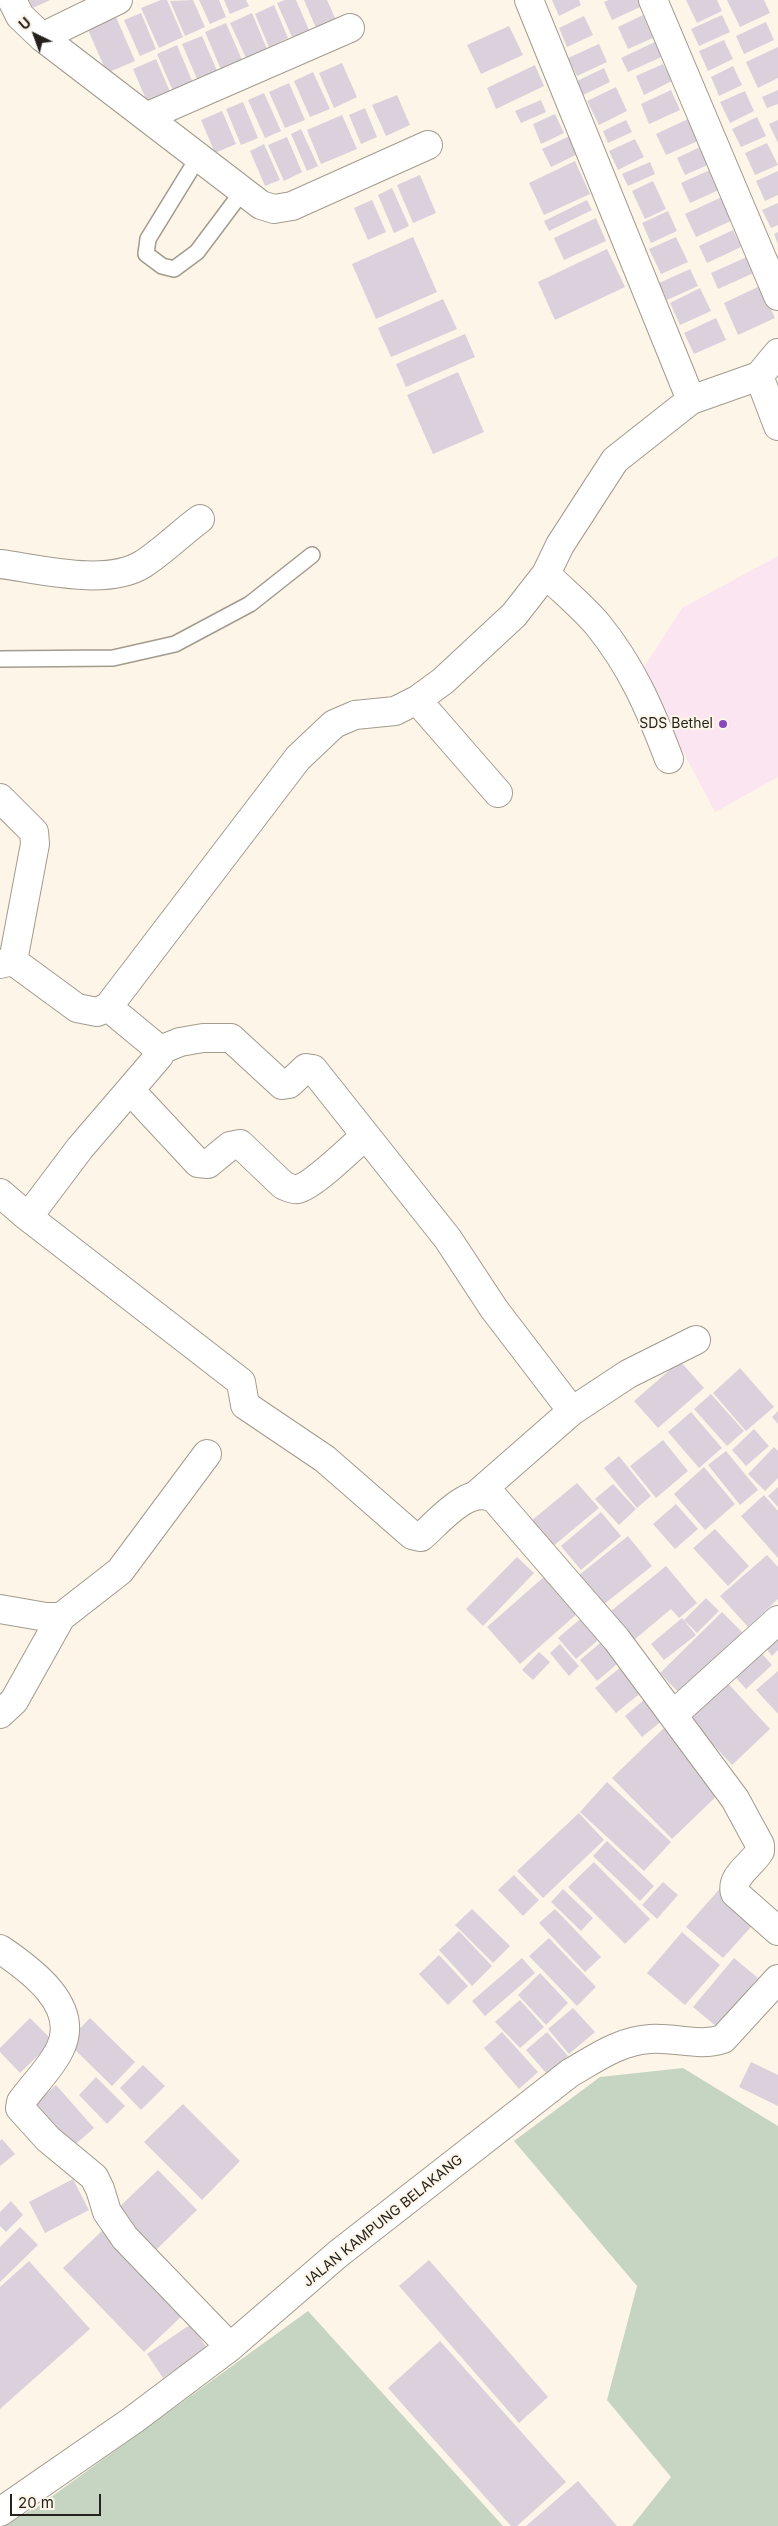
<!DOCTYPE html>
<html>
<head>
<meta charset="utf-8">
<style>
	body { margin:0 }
	#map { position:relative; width:778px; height:2526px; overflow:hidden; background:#fdf5e8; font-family:Inter,sans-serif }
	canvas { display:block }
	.north { position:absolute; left:10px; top:10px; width:50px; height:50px; -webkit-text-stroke:4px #fdf5e8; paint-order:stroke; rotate:318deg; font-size:14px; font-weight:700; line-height:20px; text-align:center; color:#25221e }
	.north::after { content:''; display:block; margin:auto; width:18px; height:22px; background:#25221e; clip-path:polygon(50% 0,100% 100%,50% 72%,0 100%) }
	.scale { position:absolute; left:10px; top:2494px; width:91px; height:22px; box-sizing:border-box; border:2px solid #25221e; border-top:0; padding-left:6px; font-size:15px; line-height:18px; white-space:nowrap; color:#25221e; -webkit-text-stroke:4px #fdf5e8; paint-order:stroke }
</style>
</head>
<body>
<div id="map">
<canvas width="778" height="2526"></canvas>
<div class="north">U</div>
<div class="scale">20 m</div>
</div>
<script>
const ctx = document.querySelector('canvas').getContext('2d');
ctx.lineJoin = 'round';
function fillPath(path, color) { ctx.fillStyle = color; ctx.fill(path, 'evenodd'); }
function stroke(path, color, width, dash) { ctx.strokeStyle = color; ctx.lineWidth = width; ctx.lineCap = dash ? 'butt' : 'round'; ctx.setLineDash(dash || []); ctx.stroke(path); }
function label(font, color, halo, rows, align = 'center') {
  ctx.font = font + ' Inter,sans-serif'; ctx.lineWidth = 4; ctx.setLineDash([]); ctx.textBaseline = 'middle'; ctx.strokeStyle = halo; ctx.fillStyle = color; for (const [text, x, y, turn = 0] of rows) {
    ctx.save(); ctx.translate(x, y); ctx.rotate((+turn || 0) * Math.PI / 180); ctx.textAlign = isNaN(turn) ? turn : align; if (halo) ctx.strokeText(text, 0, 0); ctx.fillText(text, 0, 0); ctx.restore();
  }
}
fillPath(new Path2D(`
	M778,556V777L715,812L641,672L682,608Z`), '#fbe5f1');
fillPath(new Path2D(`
	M683,2068L778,2126V2526H632L671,2477L607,2400L637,2286L514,2141L600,2077Z
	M308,2311L503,2526H3L40,2505Z`), '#c5d5c2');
fillPath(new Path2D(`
	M29,0H50L33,8Z
	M161,0H167L183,37L159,48L141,8Z
	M193,0L205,27L185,36L170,1Z
	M199,0H219L226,17L210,24Z
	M224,0H246L249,6L230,14Z
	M285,0H296L309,30L292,37L277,3Z
	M304,0H327L336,20L316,28Z
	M552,0H579L581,5L559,16Z
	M609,0H647L649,3L612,20L604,2Z
	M686,0H717L722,11L697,23Z
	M727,0H764L770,13L740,27Z
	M274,5L288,38L269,47L255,14Z
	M141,13L156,49L140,56L124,20Z
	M252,13L267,49L246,58L230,23Z
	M643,15L653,38L628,49L618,27Z
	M722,15L730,32L699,46L691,29Z
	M584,16L593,35L567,47L559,28Z
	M116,17L135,61L107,73L88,30Z
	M766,22L774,40L744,54L736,36Z
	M226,23L243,62L222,72L205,32Z
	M509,26L523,55L481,74L467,45Z
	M202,36L218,73L198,81L182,44Z
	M659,40L666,55L628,72L621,58Z
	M724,40L733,59L708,71L699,51Z
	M599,44L607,62L577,76L568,58Z
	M177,45L193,83L173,91L157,54Z
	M778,47V78L758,88L746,62Z
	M156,59L171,94L148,104L133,69Z
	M342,63L357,97L334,108L319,73Z
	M663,64L672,81L644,95L636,76Z
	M535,65L544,86L496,109L487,88Z
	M733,66L742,85L719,96L711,77Z
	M604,68L610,82L583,95L577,81Z
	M313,72L330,109L310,117L294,81Z
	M289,83L305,120L285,128L269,92Z
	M616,87L627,111L599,125L587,101Z
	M671,90L680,110L649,124L641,104Z
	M778,90V104L767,108L762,97Z
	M745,91L754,111L730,123L720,102Z
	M264,93L281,131L265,138L248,100Z
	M397,95L410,125L386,136L372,105Z
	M541,100L546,112L521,123L515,111Z
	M243,102L258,138L241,145L226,109Z
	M365,108L377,137L361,144L349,115Z
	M222,111L236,144L215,153L201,120Z
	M555,114L564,133L541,144L533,124Z
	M342,115L357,149L321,164L307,130Z
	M757,117L766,136L741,147L732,129Z
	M688,119L698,141L666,155L656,134Z
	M626,120L632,132L608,143L603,131Z
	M778,120V143L769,124Z
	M301,129L318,166L307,171L291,134Z
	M572,135L580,153L551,167L542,149Z
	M287,137L302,172L284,181L268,145Z
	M635,139L644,157L618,170L609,151Z
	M767,143L778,165L755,175L745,153Z
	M264,144L280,180L265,186L250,151Z
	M702,146L710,164L685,175L677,158Z
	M575,161L590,194L544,215L529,183Z
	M650,162L655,174L628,186L622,174Z
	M712,169L721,189L690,203L681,183Z
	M778,171V195L765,201L756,181Z
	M420,175L436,213L413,223L397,185Z
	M653,181L666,209L645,219L632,191Z
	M392,188L409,226L394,233L378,195Z
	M722,197L733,220L696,237L685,214Z
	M372,200L386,232L368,240L354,208Z
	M587,200L592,210L549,231L544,221Z
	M778,203V225L771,228L762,210Z
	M668,211L677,231L651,243L642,223Z
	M596,218L606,241L564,260L554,238Z
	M733,230L741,247L707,263L699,246Z
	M778,232V244L774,234Z
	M413,237L437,292L376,319L352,264Z
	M676,237L688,262L661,274L649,249Z
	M607,249L625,287L555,320L538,282Z
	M749,256L756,272L718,289L711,273Z
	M690,269L698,286L667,300L659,283Z
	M760,286L775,318L738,335L724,303Z
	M700,288L711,311L680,325L670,303Z
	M443,299L457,329L391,357L378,328Z
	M716,318L726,340L694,354L684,333Z
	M465,334L475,357L406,387L396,364Z
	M458,372L484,432L433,454L407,395Z
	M680,1361L704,1388L658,1428L634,1401Z
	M740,1368L774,1407L746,1431L713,1393Z
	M711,1394L744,1431L727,1446L694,1409Z
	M778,1411V1424L772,1417Z
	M691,1412L722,1448L699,1468L668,1432Z
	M754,1429L769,1446L746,1466L732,1450Z
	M663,1440L688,1471L656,1498L630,1466Z
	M774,1447L778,1451V1478L765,1491L748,1474Z
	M726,1451L758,1490L740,1505L708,1465Z
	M619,1456L651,1496L637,1508L604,1468Z
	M704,1467L735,1504L705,1530L674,1494Z
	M577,1483L599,1508L552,1547L531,1521Z
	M613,1484L636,1509L619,1525L595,1499Z
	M778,1487V1507L768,1496Z
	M764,1495L778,1511V1558L741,1516Z
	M676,1504L698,1529L675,1549L653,1524Z
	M601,1512L621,1536L581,1570L561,1546Z
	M715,1529L749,1566L728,1586L693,1548Z
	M628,1536L652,1566L603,1605L579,1575Z
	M767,1555L778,1567V1599L748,1627L720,1596Z
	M517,1557L534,1573L483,1626L466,1609Z
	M666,1566L697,1603L679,1618L671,1609L634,1640L611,1611Z
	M546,1575L579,1612L520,1664L487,1627Z
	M706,1598L719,1611L697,1633L684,1620Z
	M722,1612L745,1635L683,1697L660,1673Z
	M585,1615L604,1635L576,1659L558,1638Z
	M682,1618L696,1635L664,1660L651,1644Z
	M778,1625V1650L772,1656L760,1641Z
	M606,1638L623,1659L597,1681L580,1660Z
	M560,1644L579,1666L569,1676L550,1653Z
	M756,1647L772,1665L746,1689L730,1671Z
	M539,1652L550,1662L533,1680L522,1670Z
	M627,1662L648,1687L616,1713L595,1688Z
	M778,1671V1714L756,1690Z
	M723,1678L770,1729L732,1765L684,1713Z
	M651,1694L669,1715L642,1737L625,1716Z
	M666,1726L726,1787L672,1839L612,1778Z
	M607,1782L671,1842L644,1871L580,1812Z
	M579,1813L604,1840L543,1898L517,1871Z
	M607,1841L654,1886L640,1901L593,1856Z
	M594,1862L650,1919L625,1944L568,1887Z
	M514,1875L539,1900L523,1916L498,1890Z
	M663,1882L678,1895L657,1919L642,1905Z
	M723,1885L760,1917L723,1958L686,1927Z
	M563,1889L593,1918L581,1931L551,1902Z
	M472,1909L510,1946L493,1963L455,1925Z
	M555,1909L601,1957L585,1972L539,1923Z
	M459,1931L492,1966L472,1986L439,1950Z
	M682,1932L720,1965L685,2005L647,1973Z
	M549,1938L596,1987L577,2006L529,1956Z
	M439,1955L468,1986L448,2005L419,1974Z
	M522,1958L535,1973L485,2016L472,2001Z
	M734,1958L758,1978L717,2027L693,2007Z
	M540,1973L568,2003L546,2025L518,1995Z
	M520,2000L544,2027L520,2048L495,2022Z
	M573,2008L595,2032L569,2054L548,2029Z
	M30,2018L53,2041L20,2073L0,2052V2048Z
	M90,2018L135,2062L112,2086L67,2042Z
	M502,2032L538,2072L519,2089L484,2048Z
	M547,2032L568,2056L547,2074L526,2050Z
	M751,2062L778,2075V2106L739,2087Z
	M143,2065L165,2086L141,2110L120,2088Z
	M96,2077L125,2106L107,2124L79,2095Z
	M56,2085L94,2128L69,2150L31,2108Z
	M183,2104L240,2161L202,2200L144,2142Z
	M2,2139L15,2154L0,2166V2141Z
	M158,2170L197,2210L154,2252L114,2212Z
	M73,2179L89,2210L45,2233L29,2202Z
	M11,2201L23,2215L6,2232L0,2226V2212Z
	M20,2227L38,2245L0,2282V2247Z
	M104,2229L185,2313L144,2352L63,2268Z
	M429,2260L548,2397L519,2423L399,2286Z
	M29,2261L90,2329L0,2409V2287Z
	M191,2324L207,2348L163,2378L147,2354Z
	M440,2341L566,2482L517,2526H511L388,2388Z
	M578,2481L617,2526H526Z`), '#dbd1dc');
const lane = new Path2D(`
	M199,156L148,239L146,254L162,266L174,269L197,252L242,192
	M0,659L113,658L175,644L250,604L312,555`);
const street = new Path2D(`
	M12,0L20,16L42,37L261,205L274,209L292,206L428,145
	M529,0L691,400
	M653,0L778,296
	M42,37L118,0
	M148,116L350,28
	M759,376L778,426
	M0,564C39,569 107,587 143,564C163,551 181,533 200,519
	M546,574C563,591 583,607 598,625C632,667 650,709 669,759
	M417,700L498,793
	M0,798L34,832L35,844L13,961
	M0,964L13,961L77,1008L97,1012L108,1007L298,758L334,724L355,715L395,711L417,700L443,681L514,615L546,574L560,545L615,460L691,400L759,376L778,353
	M108,1007L154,1045L159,1056L80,1148L28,1217L241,1382L245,1405L325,1459L412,1535L421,1537C439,1522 469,1483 495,1499L617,1640L735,1799L760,1845V1851C753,1864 730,1876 735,1893L778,1931
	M158,1051L180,1042L203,1038H231L282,1085L289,1084L306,1068L313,1069L448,1239L494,1309L572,1411
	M130,1090L198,1163L208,1164L230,1146L240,1144L283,1185C288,1187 292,1190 298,1189C314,1185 351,1148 365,1136
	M0,1193L28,1217
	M476,1495L572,1411L628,1374L696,1340
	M0,1609L46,1617H61L120,1571L207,1454
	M0,1714L14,1701L61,1617
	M673,1715L778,1620
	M0,1949C31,1970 81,2006 60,2049C51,2068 33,2085 21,2102L20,2108L48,2139L94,2177L100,2189L107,2212L125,2238L230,2347
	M0,2512L133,2420L230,2347L338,2254L570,2073C596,2058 619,2041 650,2039C675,2037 699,2047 723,2039L778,1979`);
stroke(lane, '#a29b8e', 18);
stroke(street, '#a29b8e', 30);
stroke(lane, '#fff', 15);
stroke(street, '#fff', 28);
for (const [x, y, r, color] of [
	[723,724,5,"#8948bd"]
]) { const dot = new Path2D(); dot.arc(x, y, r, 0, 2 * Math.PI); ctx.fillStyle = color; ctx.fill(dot); stroke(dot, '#fdf5e8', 2); }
label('14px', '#25221e', '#fdf5e8', [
	["SDS Bethel",713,724]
], 'right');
label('14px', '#25221e', '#fdf5e8', [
	["JALAN KAMPUNG BELAKANG",383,2221,-39]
]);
</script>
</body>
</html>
